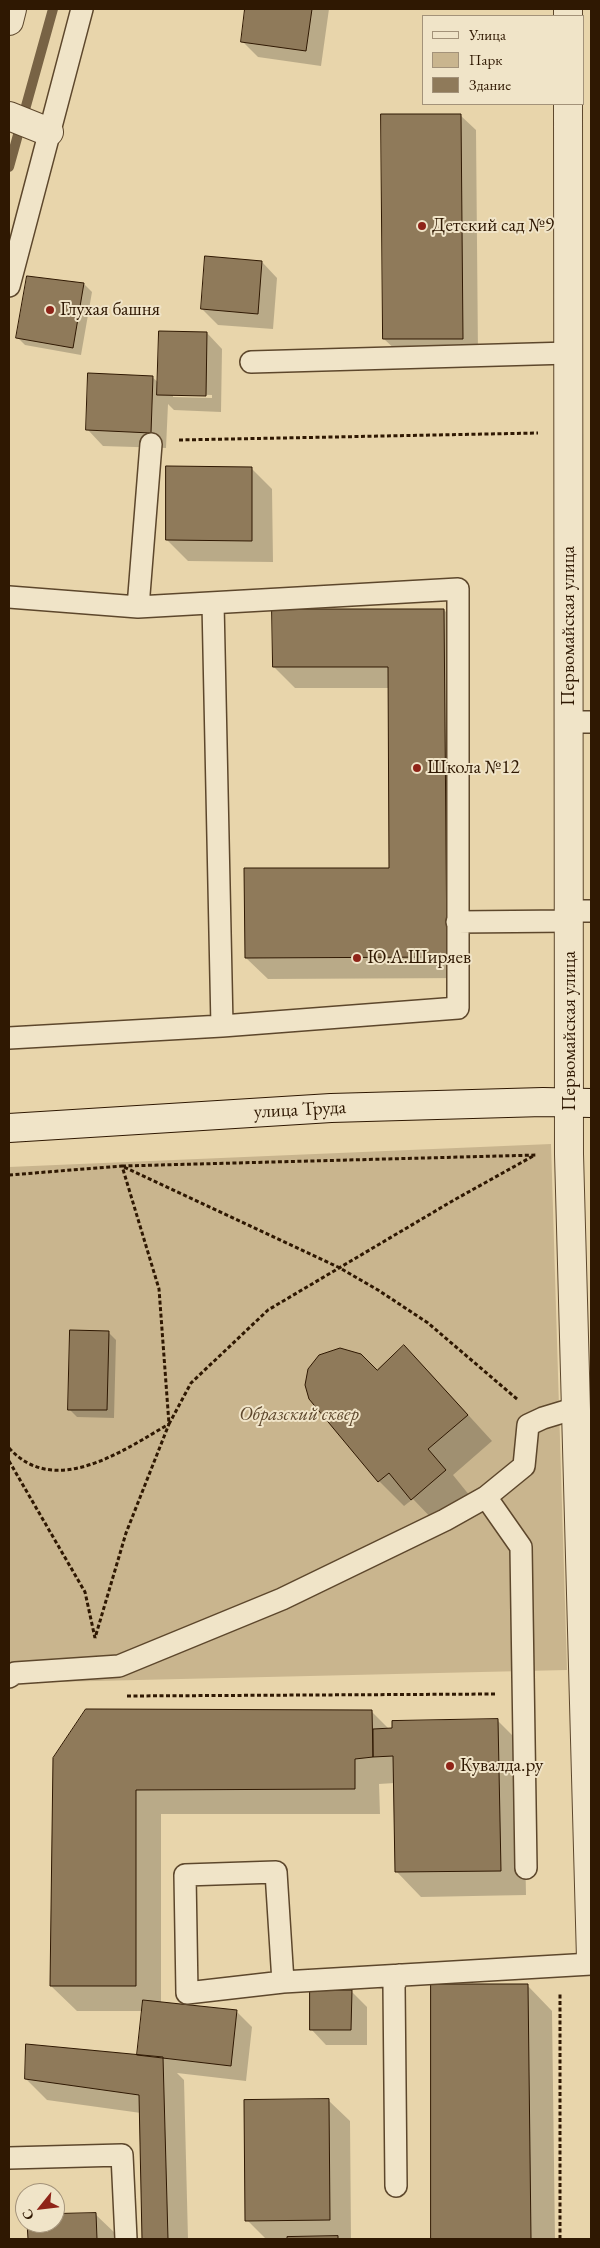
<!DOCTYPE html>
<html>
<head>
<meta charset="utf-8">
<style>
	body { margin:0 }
	#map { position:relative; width:600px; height:2248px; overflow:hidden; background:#e8d5ab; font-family:"EB Garamond",serif }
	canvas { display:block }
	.frame { position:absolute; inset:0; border:10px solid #2f1802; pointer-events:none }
	.legend { position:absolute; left:422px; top:15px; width:162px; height:90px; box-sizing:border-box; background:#f0e4c8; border:1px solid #a39279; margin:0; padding:6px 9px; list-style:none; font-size:15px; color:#2f1802 }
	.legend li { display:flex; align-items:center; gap:10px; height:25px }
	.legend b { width:25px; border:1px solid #a39279 }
	.north { position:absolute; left:15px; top:2183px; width:50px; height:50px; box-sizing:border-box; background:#f0e4c8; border:1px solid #a39279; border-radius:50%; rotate:241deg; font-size:14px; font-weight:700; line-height:20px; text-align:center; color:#2f1802 }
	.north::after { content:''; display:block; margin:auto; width:18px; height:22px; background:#8f2418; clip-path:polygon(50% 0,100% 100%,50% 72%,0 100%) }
</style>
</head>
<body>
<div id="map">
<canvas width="600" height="2248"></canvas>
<div class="frame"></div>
<ul class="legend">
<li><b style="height:6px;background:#f0e4c8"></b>Улица</li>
<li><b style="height:14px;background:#c9b58e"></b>Парк</li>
<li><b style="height:14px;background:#8f7a5a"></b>Здание</li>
</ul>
<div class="north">С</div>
</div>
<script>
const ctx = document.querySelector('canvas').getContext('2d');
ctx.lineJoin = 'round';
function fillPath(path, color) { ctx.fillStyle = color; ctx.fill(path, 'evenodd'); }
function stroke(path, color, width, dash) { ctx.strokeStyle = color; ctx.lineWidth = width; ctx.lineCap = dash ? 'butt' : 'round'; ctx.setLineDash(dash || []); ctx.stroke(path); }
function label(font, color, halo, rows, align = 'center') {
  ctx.font = font + ' "EB Garamond",serif'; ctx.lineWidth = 4; ctx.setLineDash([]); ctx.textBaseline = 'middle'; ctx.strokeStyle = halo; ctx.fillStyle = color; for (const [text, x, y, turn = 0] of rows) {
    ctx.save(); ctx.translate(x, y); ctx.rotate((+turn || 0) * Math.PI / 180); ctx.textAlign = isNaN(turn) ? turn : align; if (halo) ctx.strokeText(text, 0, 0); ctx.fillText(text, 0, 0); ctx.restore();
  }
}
fillPath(new Path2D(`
	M551,1144L567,1670L9,1683V1167Z`), '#c9b58e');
fillPath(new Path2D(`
	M247,9H329L321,66L258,57L242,41Z
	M460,115L476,130L478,354H400L384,339Z
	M262,262L277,278L273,329L218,325L202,309Z
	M84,284L92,292L81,355L25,345L17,337Z
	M207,333L222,349L221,412L174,410L168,404L166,448L103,446L88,430L152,377L159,383ZM173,394L212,395V398L173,397Z
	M251,468L272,489L273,562L188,561L167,540Z
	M444,610L465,631L468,978L268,979L246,958L390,869L389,688H295L274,667Z
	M108,1332L116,1340L114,1418L77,1417L69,1409Z
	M377,1371L429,1372L492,1441L453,1475L470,1496L437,1524L413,1499L404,1506L379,1481Z
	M371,1711L389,1729L498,1721L523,1746L526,1895L421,1897L396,1871L395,1783L379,1784L380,1814H161V2003L236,2011L252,2027L246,2081L177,2073L184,2080L188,2239H144L141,2113L47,2100L26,2079L138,2056L143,2011H77L51,1986L55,1758Z
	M527,1985L552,2011L555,2239H433L432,1986Z
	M351,1991L367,2007V2045H326L311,2029Z
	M328,2100L350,2121L351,2239H266L247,2220Z
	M95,2214L117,2235V2239H29V2223H55V2215Z`), '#0003');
stroke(new Path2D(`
	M9,167L53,9`), '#786345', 10);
const building = new Path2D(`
	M245,9H312L306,51L241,42Z
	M381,114H461L463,339H383Z
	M205,256L262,261L258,314L201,309Z
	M27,276L84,283L73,348L16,338Z
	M159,331L207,332L206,396L157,395Z
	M88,373L153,376L151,433L86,430Z
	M166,466L252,467V541L166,540Z
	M272,609H444L447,957L245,958L244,868H389L388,667H273Z
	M70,1330L109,1331L107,1410H68Z
	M404,1345L468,1415L428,1449L446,1470L411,1500L389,1473L378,1482L309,1399L305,1385L308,1369L319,1355L340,1348L361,1354L377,1370Z
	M86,1709L372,1710L373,1757L355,1759V1789L136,1790V1986H50L53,1758Z
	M498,1719L501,1871L395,1872L393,1756L373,1757V1729L392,1728V1721Z
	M431,1984H528L531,2239H431Z
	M310,1990H352L351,2030H310Z
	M143,2000L237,2010L231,2066L137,2055Z
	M26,2044L163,2057L168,2239H142L139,2095L25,2079Z
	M329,2099L330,2220L245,2221L244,2100Z
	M96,2213L97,2239H28L27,2223H55V2214Z
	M338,2236V2239H287V2237Z`);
fillPath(building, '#8f7a5a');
stroke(building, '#2f1802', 1);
const lane = new Path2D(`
	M9,286L82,9
	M251,362L569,353
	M9,597L138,607L458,589V1008L222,1026
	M138,607L151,444
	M569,722H591
	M570,911H591
	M457,922L570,921
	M9,1038L222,1026L213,603
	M486,1497L521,1547L526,1868
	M9,1677L15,1673L119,1666L282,1599L445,1520L486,1497L524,1466L528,1425L543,1418L576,1408
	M283,1982L276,1872L185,1875L187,1993L283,1982L591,1964
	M9,2158L122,2155L126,2239
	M396,2186L394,1985L399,1975`);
const street = new Path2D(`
	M568,9V16
	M9,21L12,9
	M568,104L569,1154L591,1959
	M9,116L49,132`);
const secondary = new Path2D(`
	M9,1128L331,1108L543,1102L591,1103`);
stroke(lane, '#5d472c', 24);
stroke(street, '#5d472c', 30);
stroke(secondary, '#2f1802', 30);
stroke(new Path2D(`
	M179,440L538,433
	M9,1175L122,1166L159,1289L169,1424L191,1383L268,1310L454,1200L535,1155
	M517,1399L428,1323L378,1290L340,1268L122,1166L537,1155
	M9,1448C55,1499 124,1450 169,1424L126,1533L95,1638
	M9,1461L85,1592L95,1638
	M127,1696L496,1694
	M560,2239V1994`), '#2f1802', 3, [4, 2.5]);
stroke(lane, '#f0e4c8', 21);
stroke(street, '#f0e4c8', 28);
stroke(secondary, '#f0e4c8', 28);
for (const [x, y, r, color] of [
	[422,226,5,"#8f2418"],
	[50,310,5,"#8f2418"],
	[417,768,5,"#8f2418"],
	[357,958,5,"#8f2418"],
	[450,1766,5,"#8f2418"]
]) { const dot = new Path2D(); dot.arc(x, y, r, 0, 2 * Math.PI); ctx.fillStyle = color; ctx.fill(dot); stroke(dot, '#f0e4c8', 2); }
label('19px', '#2f1802', '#f0e4c8', [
	["Детский сад №9",432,226],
	["Глухая башня",60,310],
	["Школа №12",427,768],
	["Ю.А.Ширяев",367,958],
	["Кувалда.ру",460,1766]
], 'left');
label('19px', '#2f1802', '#f0e4c8', [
	["Первомайская улица",569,626,-90],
	["Первомайская улица",570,1031,-90],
	["улица Труда",300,1110,-3]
]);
label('italic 19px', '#5d472c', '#f0e4c8', [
	["Образский сквер",299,1415]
]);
</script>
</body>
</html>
